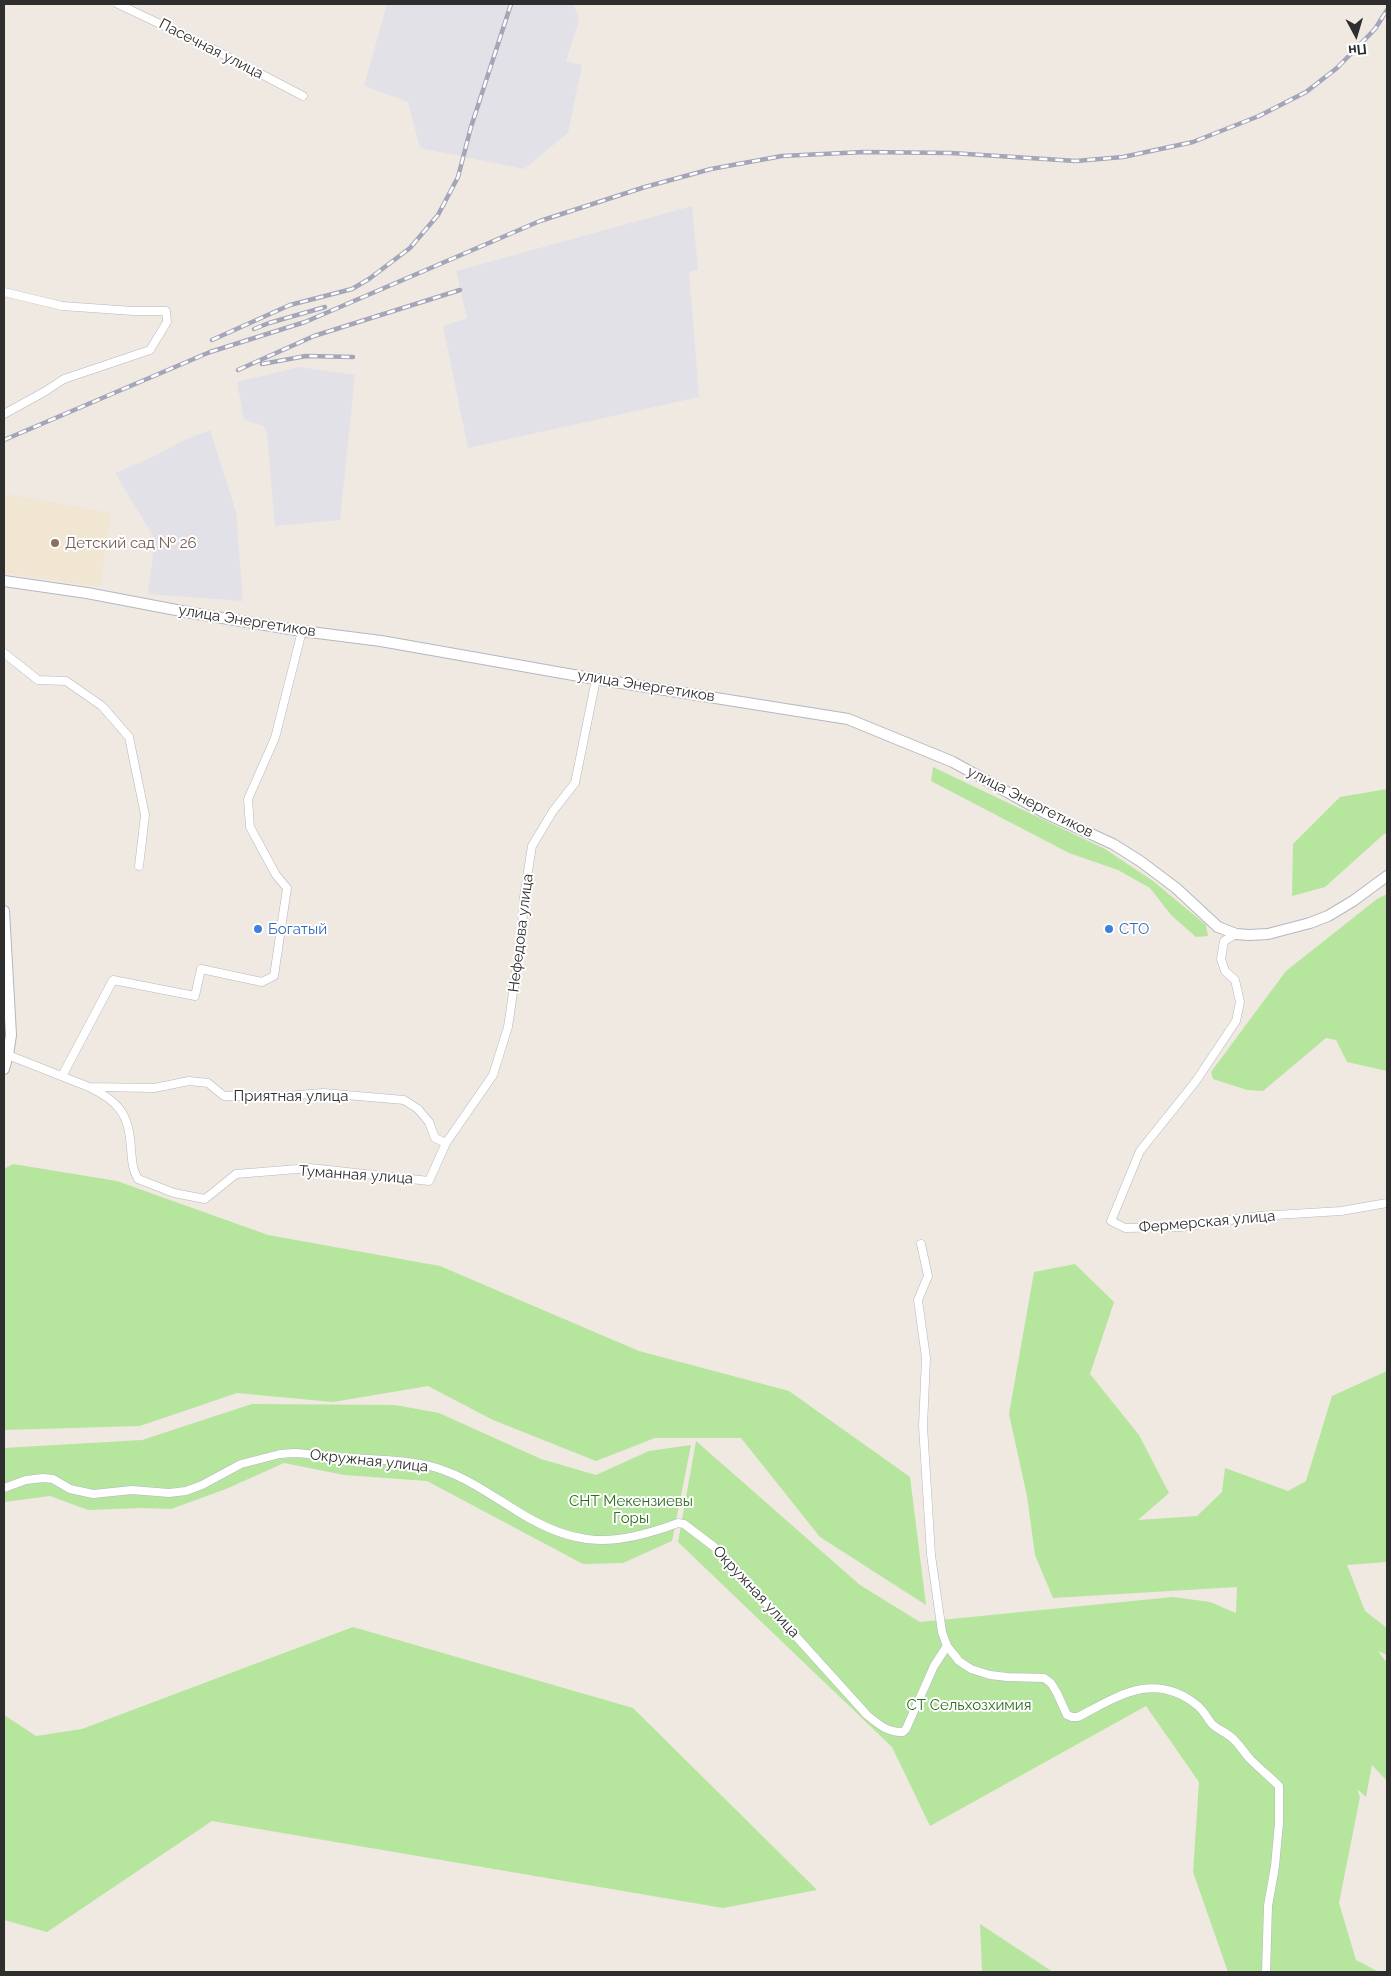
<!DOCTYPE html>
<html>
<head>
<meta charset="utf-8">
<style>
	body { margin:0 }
	#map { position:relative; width:1391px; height:1976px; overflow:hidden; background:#efe9e1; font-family:Raleway,sans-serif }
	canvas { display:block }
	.frame { position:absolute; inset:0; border:5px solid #2e2e2e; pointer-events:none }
	.north { position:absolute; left:1331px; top:10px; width:50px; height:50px; -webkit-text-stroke:4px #fff; paint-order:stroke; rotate:174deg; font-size:14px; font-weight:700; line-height:20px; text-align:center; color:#2e2e2e }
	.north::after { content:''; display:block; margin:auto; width:18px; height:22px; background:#2e2e2e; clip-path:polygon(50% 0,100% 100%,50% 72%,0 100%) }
</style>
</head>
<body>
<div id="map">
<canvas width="1391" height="1976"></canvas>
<div class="frame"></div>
<div class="north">Пн</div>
</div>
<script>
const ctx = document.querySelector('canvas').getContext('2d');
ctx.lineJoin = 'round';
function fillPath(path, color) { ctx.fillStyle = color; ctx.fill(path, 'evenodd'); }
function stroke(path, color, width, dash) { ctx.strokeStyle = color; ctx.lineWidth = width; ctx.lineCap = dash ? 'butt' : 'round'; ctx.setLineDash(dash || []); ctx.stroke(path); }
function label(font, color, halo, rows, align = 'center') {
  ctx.font = font + ' Raleway,sans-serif'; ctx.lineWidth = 4; ctx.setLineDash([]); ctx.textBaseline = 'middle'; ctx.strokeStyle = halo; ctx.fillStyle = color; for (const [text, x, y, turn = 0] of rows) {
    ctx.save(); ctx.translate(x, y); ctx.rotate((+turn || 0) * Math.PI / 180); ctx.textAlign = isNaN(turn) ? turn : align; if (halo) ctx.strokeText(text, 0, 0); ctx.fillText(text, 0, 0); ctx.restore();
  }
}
fillPath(new Path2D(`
	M387,4H574L579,21L566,61L582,65L568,133L524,169L420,148L408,102L364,86Z
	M692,206L698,270L689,272L699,397L468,448L443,326L467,318L456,271Z
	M299,367L355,375L340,520L275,526L267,434L264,426L244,420L237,382Z
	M210,430L236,512L243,601L148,594L155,539L115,473L157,455L182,441Z`), '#e3e1e8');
fillPath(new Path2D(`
	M6,494L111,513L100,587L4,573V496Z`), '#f0e6d1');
fillPath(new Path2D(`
	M933,767L1105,849L1153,881L1206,925L1208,936L1196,937L1171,915L1150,888L1118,870L1069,853L931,781Z
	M1387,789V834H1384L1325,887L1292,896L1293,844L1340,797Z
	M1387,894V1071L1347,1062L1336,1040L1326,1038L1263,1091L1247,1090L1213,1079L1211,1072L1286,971L1377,899Z
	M13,1164L117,1181L268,1235L440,1266L639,1351L789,1391L910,1477L926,1605L820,1537L741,1438H655L596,1461L493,1420L428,1386L333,1402L237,1393L140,1426L4,1430V1169Z
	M1075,1264L1114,1302L1090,1374L1139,1435L1169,1493L1138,1520L1197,1516L1222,1492L1225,1468L1288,1491L1306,1481L1332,1396L1387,1371V1562L1347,1565L1365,1611L1387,1628V1655L1378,1651L1387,1663V1781L1372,1765L1366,1797L1357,1789L1360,1797L1339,1903L1356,1960L1379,1972H1228L1193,1872L1199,1782L1146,1706L930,1826L892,1747L678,1542L696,1441L860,1585L920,1622L1173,1597L1210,1602L1236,1613L1237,1587L1053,1598L1035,1555L1027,1496L1009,1414L1034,1272Z
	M252,1404L395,1405L439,1413L541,1459L596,1475L649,1451L691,1445L672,1541L623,1563L583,1564L427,1481L344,1475L284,1463L226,1489L171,1509L141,1508L88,1510L50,1496L4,1502V1448L142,1440Z
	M353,1627L633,1708L817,1890L723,1908L212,1821L47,1932L4,1920V1715L36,1736L82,1729Z
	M980,1924L1053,1972H982Z`), '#b6e59e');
const street = new Path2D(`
	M118,4L215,50L303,96
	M4,292L62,306L133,311H166L167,322L150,350L64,379L44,392L4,414
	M4,653L38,680L66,681L102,706L129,737L145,815L139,866
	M1236,934L1224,941L1221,959L1225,971L1235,980L1240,1002L1236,1021L1196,1081L1140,1151L1111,1221L1125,1228L1180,1227L1259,1216L1341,1211L1387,1203
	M8,1055L89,1087L154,1088L189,1081L208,1083L224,1096H286L323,1093L404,1100L418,1109L429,1122L435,1138L446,1143
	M62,1076L113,980L195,996L201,969L262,982L274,976L287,888L276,875L250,827L248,799L275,738L302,631
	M89,1087C120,1102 129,1115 131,1148C132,1160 132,1169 138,1179L174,1193L205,1199L236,1174L310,1168L429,1181L446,1143L493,1075L508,1027L522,931L524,897L532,846L553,811L575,783L596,679
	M921,1244L928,1276L918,1300L926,1358L923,1426L931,1555L942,1632L947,1646L959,1661L971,1669L990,1675L1007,1677L1044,1678L1051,1683L1057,1693L1067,1715L1072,1717H1078C1118,1696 1155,1670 1198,1706C1204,1711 1207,1718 1212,1724C1217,1729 1225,1732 1231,1737C1239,1743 1244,1753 1251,1760C1260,1769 1270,1777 1279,1786V1823L1275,1866L1268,1906L1266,1972
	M4,1488L26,1480L43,1478L53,1479L70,1489L93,1494L132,1490L169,1493L186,1491L202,1485L241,1464L280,1454L294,1453C313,1454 332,1457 351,1458C380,1460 409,1460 437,1468C466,1477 491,1495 517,1511C576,1548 614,1547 678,1523L684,1524L717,1549L867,1715C878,1724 888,1733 903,1732L906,1729L934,1666L947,1646`);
const secondary = new Path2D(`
	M4,581L87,593L192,613L302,631L381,641L596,679L848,719L953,762L1045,813L1113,844L1140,861L1176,888L1218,927L1236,934L1249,935L1268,934L1310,923L1328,916L1353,901L1387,876
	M4,911L11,1035L8,1055L4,1069`);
stroke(street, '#b4b7c1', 9);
stroke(secondary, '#b4b7c1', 12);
stroke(street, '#fff', 8);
stroke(secondary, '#fff', 10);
const rail = new Path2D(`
	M254,329L269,323L325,307
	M212,340L290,305L352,289L369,279L410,248L438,215L458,177L471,127L511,4
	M262,364L306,356L353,357
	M238,370L314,336L460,290
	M4,440L210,352L305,322L540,221L645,187L711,169L782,156L864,152L951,153L1076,161L1123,157L1193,142L1259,116L1306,92L1337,68L1375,29L1387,10`);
stroke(rail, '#a3a6b8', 4.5);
stroke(rail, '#fff', 2.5, [8]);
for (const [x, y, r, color] of [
	[55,543,5,"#8d6e63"],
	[258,929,5,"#3f7fe0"],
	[1109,929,5,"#3f7fe0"]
]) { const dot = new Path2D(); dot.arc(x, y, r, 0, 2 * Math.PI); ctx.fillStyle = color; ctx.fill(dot); stroke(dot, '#fff', 2); }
label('15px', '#2e2e2e', '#fff', [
	["Пасечная улица",211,49,27],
	["улица Энергетиков",247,621,9],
	["улица Энергетиков",646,686,9],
	["улица Энергетиков",1030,802,27],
	["Нефедова улица",521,933,-83],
	["Приятная улица",291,1096],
	["Туманная улица",356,1175,4],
	["Фермерская улица",1207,1222,-5],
	["Окружная улица",369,1461,6],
	["Окружная улица",756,1592,47]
]);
label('15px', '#785e54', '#fff', [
	["Детский сад № 26",65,543]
], 'left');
label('15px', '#366cbe', '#fff', [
	["Богатый",268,929],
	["СТО",1119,929]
], 'left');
label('15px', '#2c6e1b', '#fff', [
	["СНТ Мекензиевы",631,1501],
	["Горы",631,1518],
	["СТ Сельхозхимия",969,1705]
]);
</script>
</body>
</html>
